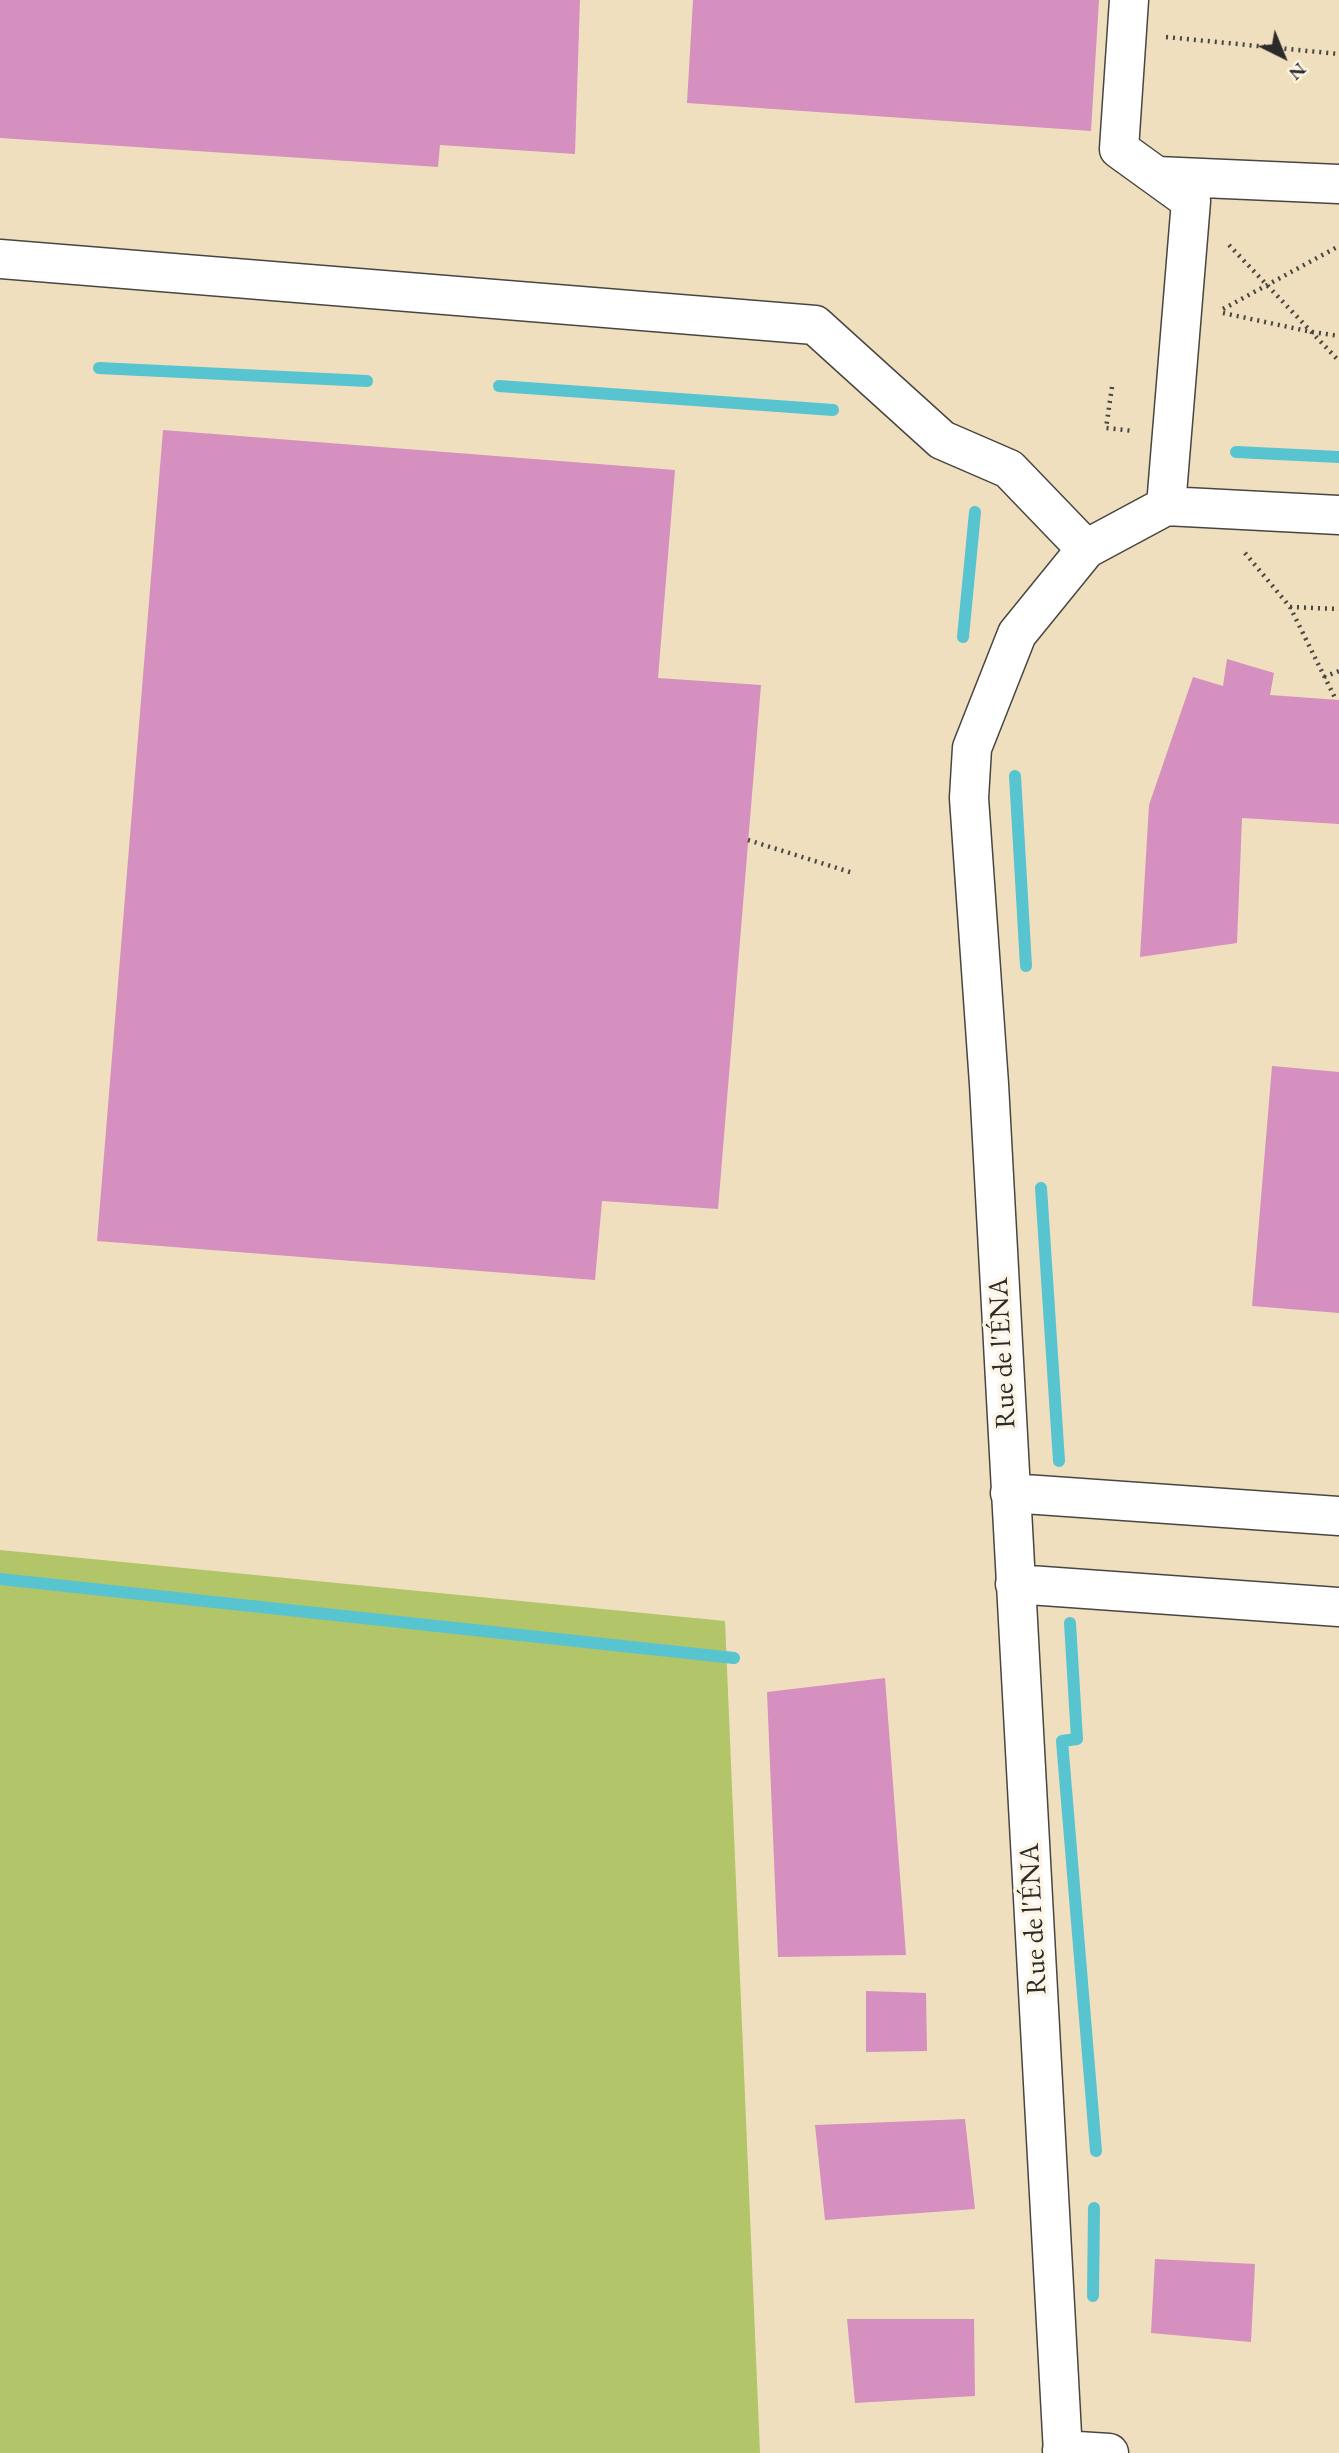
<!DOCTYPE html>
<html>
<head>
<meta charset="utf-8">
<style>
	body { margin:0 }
	#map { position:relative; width:1339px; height:2453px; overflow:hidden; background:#efdfbe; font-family:"EB Garamond",serif }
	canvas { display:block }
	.north { position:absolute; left:1248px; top:21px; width:70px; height:70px; -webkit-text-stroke:5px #fcf5e5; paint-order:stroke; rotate:137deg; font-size:19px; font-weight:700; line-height:28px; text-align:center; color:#2b2b2b }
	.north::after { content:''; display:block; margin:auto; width:24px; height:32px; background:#2b2b2b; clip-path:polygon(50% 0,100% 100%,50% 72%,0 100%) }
</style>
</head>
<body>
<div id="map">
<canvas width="1339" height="2453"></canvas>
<div class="north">N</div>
</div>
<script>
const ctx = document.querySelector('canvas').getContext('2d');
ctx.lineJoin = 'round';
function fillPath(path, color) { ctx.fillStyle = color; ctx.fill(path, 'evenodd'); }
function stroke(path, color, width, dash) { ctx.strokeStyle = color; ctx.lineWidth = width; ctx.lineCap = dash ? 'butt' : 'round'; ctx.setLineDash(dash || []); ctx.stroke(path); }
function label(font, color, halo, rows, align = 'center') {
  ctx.font = font + ' "EB Garamond",serif'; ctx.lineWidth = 7; ctx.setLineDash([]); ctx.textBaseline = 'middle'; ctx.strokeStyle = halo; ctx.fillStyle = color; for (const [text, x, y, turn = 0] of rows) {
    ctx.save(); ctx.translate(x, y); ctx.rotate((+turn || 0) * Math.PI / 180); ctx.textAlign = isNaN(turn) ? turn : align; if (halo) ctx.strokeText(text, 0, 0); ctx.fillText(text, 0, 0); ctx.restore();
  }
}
fillPath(new Path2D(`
	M0,1550L725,1621L760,2453H0Z`), '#b2c569');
stroke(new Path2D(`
	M99,368L367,381
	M499,386L833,410
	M1236,452L1339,457
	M963,637L975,512
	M1015,776L1026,966
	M1041,1188L1059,1461
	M0,1579L734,1658
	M1070,1623L1077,1739L1062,1741L1096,2151
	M1093,2296L1094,2208`), '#58c4cf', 12);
fillPath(new Path2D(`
	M0,0H580L575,154L440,145L438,167L0,138Z
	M693,0H1099L1091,131L687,103Z
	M163,430L675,470L658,678L761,685L718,1209L602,1201L595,1280L97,1241Z
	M1227,659L1274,673L1270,695L1339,700V824L1242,818L1237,943L1140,957L1149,805L1193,677L1223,686Z
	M1272,1066L1339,1072V1313L1252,1306Z
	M885,1678L906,1955L778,1957L767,1692Z
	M866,1991L926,1993L927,2051L866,2052Z
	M965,2119L975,2209L825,2220L815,2125Z
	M1155,2259L1255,2264L1251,2342L1151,2333Z
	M847,2319H974L975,2396L855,2403Z`), '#d590bf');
const minor = new Path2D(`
	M1129,0L1119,149L1191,201L1166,506
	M1157,176L1339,184
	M0,259L815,325L942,440L1009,469L1086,549
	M1010,1493L1339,1516
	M1015,1584L1339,1607
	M1062,2450L1109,2453
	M1063,2453L989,1084L969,798L972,748L1017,634L1086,549L1166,506L1339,515`);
stroke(minor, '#484641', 41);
stroke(new Path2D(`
	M1166,37L1339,54
	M1229,245L1339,361
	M1223,309L1339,246
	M1223,313L1312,332L1339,336
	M1112,387L1106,428L1133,431
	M1245,553L1290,607L1336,700
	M1290,607L1339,609
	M1324,677L1339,671
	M748,840L853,873`), '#484641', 4.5, [2, 5]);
stroke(minor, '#fff', 38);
label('28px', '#2b2b2b', '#fcf5e5', [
	["Rue de l'ÉNA",1003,1353,-93],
	["Rue de l'ÉNA",1034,1919,-93]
]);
</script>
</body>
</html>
